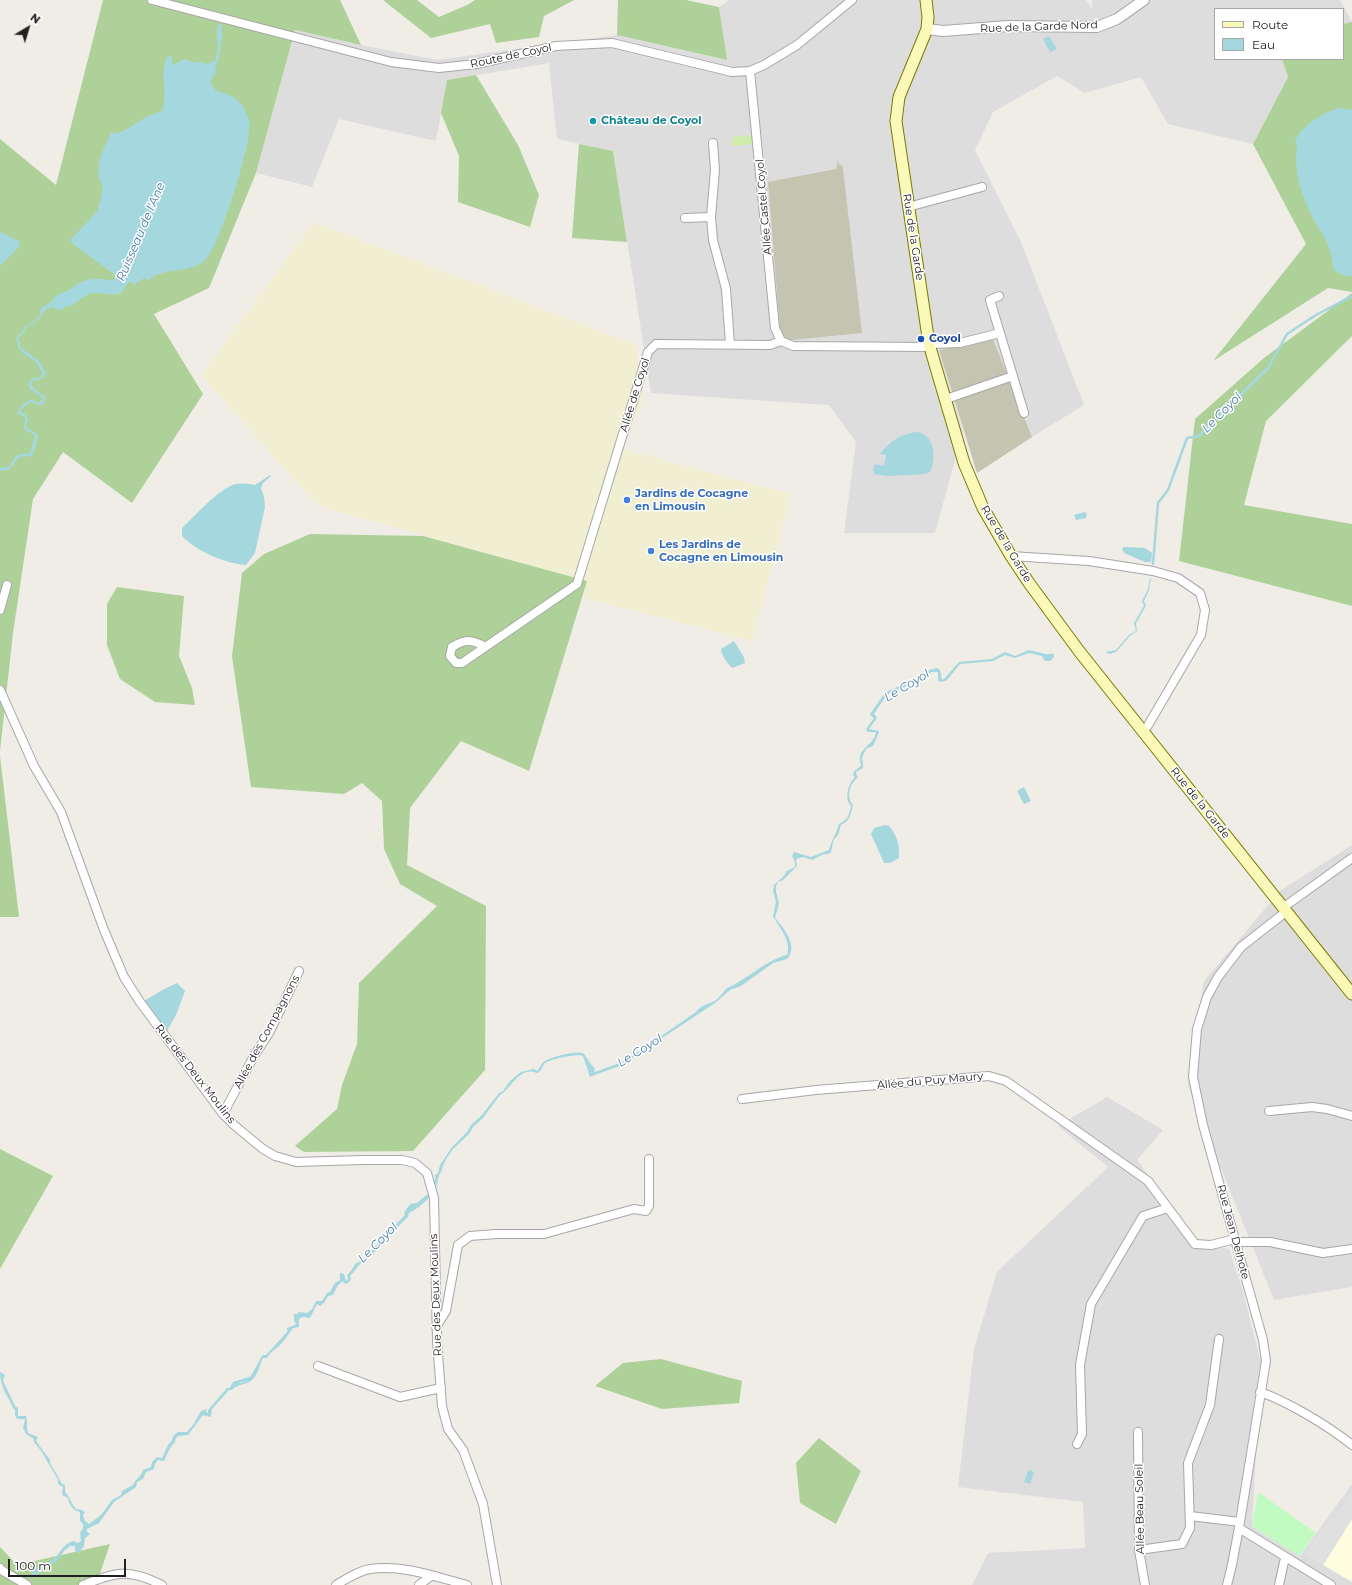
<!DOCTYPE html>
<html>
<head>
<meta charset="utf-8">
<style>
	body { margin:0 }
	#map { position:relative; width:1352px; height:1585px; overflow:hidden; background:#f0ece6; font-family:Montserrat,sans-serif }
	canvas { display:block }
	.legend { position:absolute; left:1214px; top:8px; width:130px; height:52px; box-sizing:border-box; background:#fff; border:1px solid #a6a6a6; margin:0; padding:5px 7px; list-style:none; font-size:12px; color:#202020 }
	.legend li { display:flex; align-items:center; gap:8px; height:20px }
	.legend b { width:20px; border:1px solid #a6a6a6 }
	.north { position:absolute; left:8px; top:8px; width:40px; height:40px; -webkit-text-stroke:3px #fff; paint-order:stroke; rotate:38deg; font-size:11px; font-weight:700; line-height:16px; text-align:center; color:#202020 }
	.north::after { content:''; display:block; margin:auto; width:14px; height:18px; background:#202020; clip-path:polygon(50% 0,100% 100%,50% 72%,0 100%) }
	.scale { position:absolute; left:8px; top:1559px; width:118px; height:18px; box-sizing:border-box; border:2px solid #202020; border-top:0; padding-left:5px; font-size:12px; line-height:14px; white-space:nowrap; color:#202020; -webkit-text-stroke:3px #fff; paint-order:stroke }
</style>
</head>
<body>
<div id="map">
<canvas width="1352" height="1585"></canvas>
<ul class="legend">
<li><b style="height:5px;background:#fbf9b9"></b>Route</li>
<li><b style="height:11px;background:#a5d7df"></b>Eau</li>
</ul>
<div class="north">N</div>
<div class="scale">100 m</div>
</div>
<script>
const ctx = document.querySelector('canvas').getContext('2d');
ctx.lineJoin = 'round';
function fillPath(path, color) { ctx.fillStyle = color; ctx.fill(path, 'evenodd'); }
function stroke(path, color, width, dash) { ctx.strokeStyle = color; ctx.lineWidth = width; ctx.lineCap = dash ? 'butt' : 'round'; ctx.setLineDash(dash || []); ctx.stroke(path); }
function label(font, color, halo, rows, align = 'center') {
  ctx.font = font + ' Montserrat,sans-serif'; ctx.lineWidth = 3; ctx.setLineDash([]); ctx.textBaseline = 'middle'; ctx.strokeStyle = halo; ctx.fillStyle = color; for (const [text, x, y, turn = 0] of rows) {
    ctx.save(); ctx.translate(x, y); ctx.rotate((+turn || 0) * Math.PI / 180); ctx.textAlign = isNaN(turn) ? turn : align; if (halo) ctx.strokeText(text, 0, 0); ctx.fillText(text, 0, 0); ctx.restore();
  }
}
fillPath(new Path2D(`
	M729,0H1086L1092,9V0H1340L1352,22L1343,24V9H1215V59H1282L1288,77L1253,144L1168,124L1141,77L1085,93L1057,76L993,112L975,150L1021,242L1084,405L1032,437L993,339L939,350L963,431L935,533H844L856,442L829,405L651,393L613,151L557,139L549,63L447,80L436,141L339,119L312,187L256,173L295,30L361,45L437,60L617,35L726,60L719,7Z
	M1352,845V1287L1274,1300L1188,1086L1204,981L1280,891Z
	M1107,1097L1163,1130L1137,1160L1198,1244L1229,1249L1242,1288L1261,1363L1252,1526L1300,1556L1352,1484V1585H972L988,1553L1085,1548L1083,1502L958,1487L974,1349L997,1272L1108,1167L1058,1126Z`), '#dedddd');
fillPath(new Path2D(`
	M1352,1519V1582L1323,1565Z`), '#fffde0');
fillPath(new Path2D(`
	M838,160L839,165H842L843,169L862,333L781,341L768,182L836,169Z
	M993,339L1032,437L977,473L939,350Z`), '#c5c4b1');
fillPath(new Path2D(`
	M314,222L636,345L644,398L622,449L791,494L752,641L583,598L587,581L318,506L201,375Z`), '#f0efd1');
fillPath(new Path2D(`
	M753,135L754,144L732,146V137Z`), '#d0ecaa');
fillPath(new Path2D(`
	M103,0H340L361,45L295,30L256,173L209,288L154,314L203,394L132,503L63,452L33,499L13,633L0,751V139L56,185Z
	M383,0H417L439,17L467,5L475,0H574L544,16L539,37L496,43L490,24L431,38Z
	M618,0H686L719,7L727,60L617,35Z
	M1352,22V292L1328,288L1213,361L1306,244L1253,144L1288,77L1282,59H1343V24Z
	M476,75L518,145L539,195L530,227L458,202L459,156L441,113L447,80Z
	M579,144L613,151L627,242L572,238Z
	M1352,293V336L1266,421L1244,505L1352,524V606L1179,561L1195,419L1264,358Z
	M310,534L423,536L587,581L529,771L461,741L410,808L407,865L486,906L485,1070L413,1151L304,1152L295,1146L337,1109L342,1085L357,1044L359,983L437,906L400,884L384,849L382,801L362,783L344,794L251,787L232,656L242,573L264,554Z
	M117,587L184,596L179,656L192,688L195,705L155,702L120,679L107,645V604Z
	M0,756L19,917H0Z
	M0,1149L53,1176L0,1269Z
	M661,1359L742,1381L739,1403L662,1409L595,1386L623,1363Z
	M819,1438L861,1471L836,1524L800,1503L796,1463Z
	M110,1544L96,1585H0V1547L17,1565Z`), '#aed199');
fillPath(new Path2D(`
	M1258,1492L1316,1533L1299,1556L1252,1526Z`), '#c2fbc2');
fillPath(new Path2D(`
	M1352,1491V1519L1323,1565L1304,1553L1333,1515L1335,1517Z`), '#e0e0e0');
fillPath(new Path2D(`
	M219,24L222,25L221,33L223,35C218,46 222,57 215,67L216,72L210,82L216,91C235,95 244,102 249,122C254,138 219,245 207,258C192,275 165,266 148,280L144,278L134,285L132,282L126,283L73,244L70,240L97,212L100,202L103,187C92,171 103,149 111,133C123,135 131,125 141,120C147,116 155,114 162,111C169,93 158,74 168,56H171L173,65L184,59L196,63L201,61L205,64L215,61L218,50L217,28Z
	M1049,36L1057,49L1050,52L1043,39Z
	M1341,108L1352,110V276H1344L1334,270C1332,261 1331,251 1327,243C1325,237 1321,232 1318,227C1303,201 1293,175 1297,145L1295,143C1298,127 1327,110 1341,108Z
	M0,232L19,241L20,246L0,266Z
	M86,284H100L110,287L116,284L121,288L120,290H109L100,287L88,288L84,292L83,291L78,292L71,300H64L59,305L46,309L37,321L28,326L18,339L20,342V347L38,360L46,373L45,376L39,380H34L31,385L32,387L35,388L37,392L44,395L45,399L43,404L39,405L31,402L24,407L20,411L26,415L28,420L26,425L28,429L38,434L35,448L32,456L19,457L10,469L0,471V468L9,467L17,455L30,453L35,435L27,431L24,428L25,420L24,416L19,415L18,411L22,405L31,399L39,403L43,399L42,397L35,393L33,390L30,389L28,384L33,378H39L43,374L36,362L23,353L21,350L18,349V343L16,338L27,325L36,320L40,315L41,308L56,299L59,302L63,298L66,299L75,295L76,293L75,291L81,290Z
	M918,432C935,436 937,458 930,472L925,474L887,476L874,474L873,469L875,464L884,466L886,455L880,454C890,441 902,433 918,432Z
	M270,475L271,476L263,483L261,488L264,497L265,507L255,553L246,565C224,563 198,552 182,536V528C195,516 219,488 236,484C242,483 249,484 255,485Z
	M1085,512L1087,514L1086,518L1076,520L1074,515Z
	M1124,547L1145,548L1152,553L1151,562H1145L1124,553L1122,549Z
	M1150,578H1151L1149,590L1144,601L1146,606L1136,623L1137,631L1130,636L1116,652H1115L1110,654L1105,652L1116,650L1129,635L1136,631L1134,623L1144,606L1142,601L1148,589Z
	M734,641L744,657L745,663L732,668C727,662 722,657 721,649Z
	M1029,650C1035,651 1040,653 1045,654C1048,655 1050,653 1054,654V657L1050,661C1045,661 1044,661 1042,656L1029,653L1015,658L1005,655L993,661L960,664L947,680L942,682L938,681V672H931L928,676L922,681L911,682L905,687L890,693L884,699L874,714L877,718L869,729L879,731L878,735L873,746L866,749L862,758L863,764V768L856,772V774L858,777C856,780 853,781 852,784C848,791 848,800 853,805C851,814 850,821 841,825L838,835L834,839L831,852L828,854H824L812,860L803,857L796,859L797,866L783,880L778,882L776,886V892L779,903L775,918C784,928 799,947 787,959L773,963L741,986L730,990L715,1003L620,1066C610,1069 600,1073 590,1077L583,1056C578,1053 551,1059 545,1063C542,1066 542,1071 537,1073C520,1065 511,1089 500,1095L483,1118L473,1127L469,1134L453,1149L446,1159L443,1166L441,1172L438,1177L437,1190L436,1177L434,1176L438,1173L440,1165L452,1147L467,1132L471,1125L481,1116L499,1093L503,1091L510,1081L521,1072L534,1069L537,1071C540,1068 541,1063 545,1061C551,1057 579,1049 584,1054C588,1059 590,1065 595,1068L594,1071L595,1072L625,1061L696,1012C700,1005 710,1004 716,1000C721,996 723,992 727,988C748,979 766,960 787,955C792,940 779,928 773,916L776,902L773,891L774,885L784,876L787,871L795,867V862L792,856L794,852L811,857L829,850C832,839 836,834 839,824C848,820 849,815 851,806C844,798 848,784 855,777L853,775L854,771L861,766C861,763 859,759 860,756C863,746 874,744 876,732H868L866,729L874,718L870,715V714L882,697L888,691L904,684L911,680L921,679L926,675L929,670L937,668L940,670L942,680L945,678L959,662L992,659L1005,652L1015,656Z
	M1024,787L1031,801L1024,804L1017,791Z
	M885,825L889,826C897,835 900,846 899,858L890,863H884L871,834L874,828Z
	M177,983L185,991L176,1015L167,1031L144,1001L164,989Z
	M430,1194L431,1196L419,1207L408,1214L409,1216L378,1246L375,1252C365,1255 357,1269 350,1276L351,1279L348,1283L345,1284L343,1281L338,1285L333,1295L328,1296L324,1303L320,1306L317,1304L310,1318L303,1317L299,1319V1327L293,1328C289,1333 286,1339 281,1344C277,1348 271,1351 267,1358H263C260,1364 257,1377 251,1381C245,1385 237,1384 232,1390H229L212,1409L211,1417L203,1415L188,1435L178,1436L176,1438L175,1442C169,1448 168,1453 164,1461L158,1460L155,1464L154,1469L146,1472L143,1479L137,1482L136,1487L114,1502L99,1523L87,1529V1532L90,1534L88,1536L85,1538L84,1546L79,1553L75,1551V1546H70L64,1551L57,1561L42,1569L34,1578L31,1577C34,1565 44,1566 52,1560C61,1554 60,1546 73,1541L78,1543L81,1541L80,1533L83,1528V1524L80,1521V1512C73,1511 69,1504 68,1498L62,1495L63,1487L58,1484V1480L42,1452L34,1442L33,1438L26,1434L23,1428L25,1419H17L15,1415V1410L13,1408C7,1394 0,1387 0,1372L5,1375L3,1381L15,1406L18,1408V1416H26C28,1422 26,1427 28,1433L38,1437L36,1441L50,1460V1463L62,1484L65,1485V1492C70,1497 71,1503 76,1509L82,1510L85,1512L83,1515L85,1521L89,1524L101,1515L112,1500L121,1495L122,1491L133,1485C135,1479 142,1476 143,1470L151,1467L152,1462L157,1457L162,1458L168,1445L172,1440L173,1436L178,1432H187L193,1425L201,1411L207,1409L206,1412L208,1413V1410L227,1388H231L234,1383C252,1385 254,1367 263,1355H266L288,1331L287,1330V1328L295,1325L296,1323L294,1321V1314H297L299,1312L307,1313L312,1309L316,1301H322L327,1293L330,1292L335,1283L340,1280V1273L344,1274L346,1281L348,1279L347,1275L351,1271L355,1264L361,1261L370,1251L373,1250C377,1242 387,1238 388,1229L396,1226V1224L405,1215L404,1213L410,1204L417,1203L425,1196Z
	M1031,1470L1034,1473L1030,1484L1024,1482L1028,1471Z`), '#a5d7df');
stroke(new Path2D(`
	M1153,564L1158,503L1168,490L1187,438L1199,436L1268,368L1287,334L1316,315L1352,296
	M434,1185L438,1175
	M231,1388L234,1383L253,1377`), '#a5d7df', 2.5);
stroke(new Path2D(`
	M59,303L64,299H69C79,291 87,284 101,286C107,287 111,288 117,287L122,280L129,264`), '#a5d7df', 14);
const minor = new Path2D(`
	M152,0L391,62L439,68L476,64L556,46L612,43L732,72L750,71L764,65L797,45L852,0
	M750,71L775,328L781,341
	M713,143L715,170L711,217L713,240L726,289L730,344
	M908,207L982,187
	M685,218L711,217
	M999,296L990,300L1024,413
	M929,344L960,343L1000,333
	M946,399L1013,376
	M1011,556L1089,561L1153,571L1178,578L1200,593L1205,610L1201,635L1147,727L1142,731
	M0,610L7,585
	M485,647C472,639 465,639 452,647L450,656L456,663H462L577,584L648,352L656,344L770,345L781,341L793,346L930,347
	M0,690L34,766L61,812L104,930L124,977L140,1002L223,1114L234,1125L263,1149L275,1156L296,1162L362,1160H402L415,1163L427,1173L434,1198L437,1341L442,1406L448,1429L463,1450L483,1504L497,1585
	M1284,907L1352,858
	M742,1099L816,1090L989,1076L1006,1081L1148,1181L1195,1244L1211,1245L1235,1239
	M1269,1111L1312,1107L1327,1109L1352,1116
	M223,1114L254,1056L269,1033L299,971
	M1236,1242H1270L1323,1253L1352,1249
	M436,1327L446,1311L458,1245L470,1236L496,1234H544L634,1209L646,1211L649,1206V1159
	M318,1366L400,1397L441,1388
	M1260,1392C1287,1401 1330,1427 1352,1445
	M1138,1432L1139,1550L1145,1585
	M1077,1444L1082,1434L1080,1365L1091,1304L1143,1216L1168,1208
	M1190,1516L1240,1522
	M1239,1528L1331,1585
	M1139,1550L1182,1544L1190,1528L1188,1463L1210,1405L1219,1339
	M0,1568L3,1571L27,1585
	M83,1585C117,1572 128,1568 162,1585
	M336,1585C346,1579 358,1571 370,1569C402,1564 436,1577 467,1585
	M419,1585L431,1576
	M1227,1585L1232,1565L1240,1522L1266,1361L1263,1340L1203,1125L1193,1077L1197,1029L1207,997L1218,977L1241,947L1287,911
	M1279,1585L1284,1562L1286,1558`);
const tertiary = new Path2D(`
	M927,29L943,31L1008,26L1097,27L1117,19L1144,0`);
const secondary = new Path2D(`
	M926,0L928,17L927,29L899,97L896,121L929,344L964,463L983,508L1011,556L1029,583L1079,651L1352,994`);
stroke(minor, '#a7a7a7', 10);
stroke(tertiary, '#a7a7a7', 12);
stroke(secondary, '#787c02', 13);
stroke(minor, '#fff', 8);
stroke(tertiary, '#fff', 10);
stroke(secondary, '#fbf9b9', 11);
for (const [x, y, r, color] of [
	[593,121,4,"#0f9aa8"],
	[921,339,4,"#1a4fb4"],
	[627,500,4,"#3f7fe0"],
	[651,551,4,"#3f7fe0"]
]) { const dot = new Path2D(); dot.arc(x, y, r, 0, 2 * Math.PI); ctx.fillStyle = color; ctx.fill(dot); stroke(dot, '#fff', 1.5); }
label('11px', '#202020', '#fff', [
	["Rue de la Garde Nord",1039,27,-2],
	["Route de Coyol",511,56,-12],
	["Allée Castel Coyol",764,207,-95],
	["Rue de la Garde",913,237,81],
	["Allée de Coyol",635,395,-73],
	["Rue de la Garde",1006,544,59],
	["Rue de la Garde",1200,803,51],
	["Allée des Compagnons",267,1032,-62],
	["Rue des Deux Moulins",195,1074,52],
	["Allée du Puy Maury",930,1081,-5],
	["Rue Jean Delhote",1233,1232,75],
	["Rue des Deux Moulins",436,1295,-92],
	["Allée Beau Soleil",1140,1509,-91]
]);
label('bold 11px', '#0d838f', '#fff', [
	["Château de Coyol",601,121]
], 'left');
label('bold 11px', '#164399', '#fff', [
	["Coyol",929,339]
], 'left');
label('bold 11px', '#366cbe', '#fff', [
	["Jardins de Cocagne",635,494],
	["en Limousin",635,507],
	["Les Jardins de",659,545],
	["Cocagne en Limousin",659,558]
], 'left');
label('italic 12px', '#427aa3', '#fff', [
	["Ruisseau de l'Ane",141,232,-67],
	["Le Coyol",1222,413,-45],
	["Le Coyol",907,686,-31],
	["Le Coyol",640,1051,-32],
	["Le Coyol",378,1243,-45]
]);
</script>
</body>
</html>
